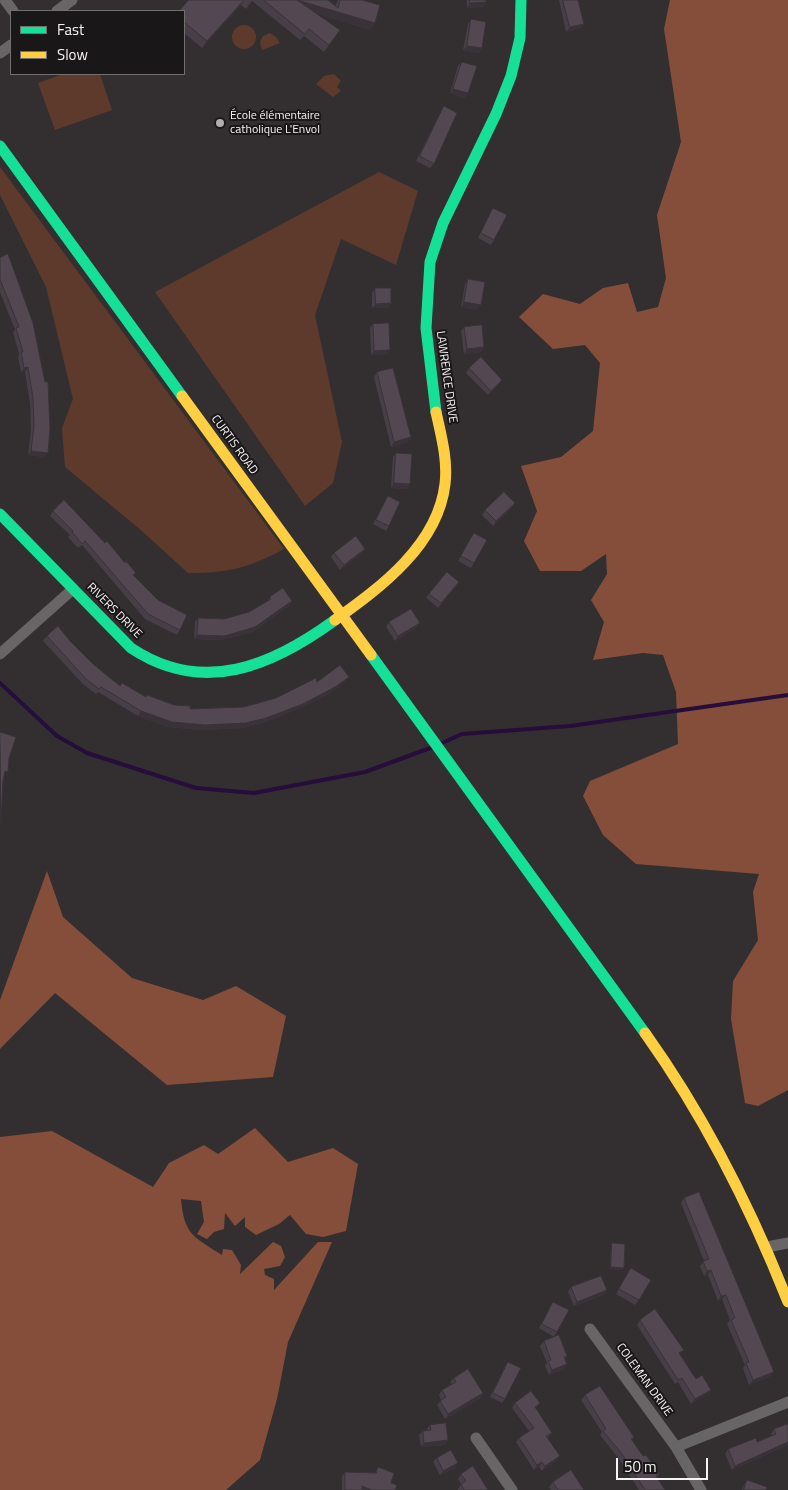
<!DOCTYPE html>
<html>
<head>
<meta charset="utf-8">
<style>
	body { margin:0 }
	#map { position:relative; width:788px; height:1490px; overflow:hidden; background:#332f31; font-family:"Titillium Web",sans-serif }
	canvas { display:block }
	.legend { position:absolute; left:10px; top:10px; width:175px; height:65px; box-sizing:border-box; background:#1a1718; border:1px solid #726f70; margin:0; padding:6px 9px; list-style:none; font-size:15px; color:#f7f3f4 }
	.legend li { display:flex; align-items:center; gap:10px; height:25px }
	.legend b { width:25px; border:1px solid #726f70 }
	.scale { position:absolute; left:616px; top:1458px; width:92px; height:22px; box-sizing:border-box; border:2px solid #f7f3f4; border-top:0; padding-left:6px; font-size:15px; line-height:18px; white-space:nowrap; color:#f7f3f4; -webkit-text-stroke:4px #1a1718; paint-order:stroke }
</style>
</head>
<body>
<div id="map">
<canvas width="788" height="1490"></canvas>
<ul class="legend">
<li><b style="height:6px;background:#16e098"></b>Fast</li>
<li><b style="height:6px;background:#ffcf43"></b>Slow</li>
</ul>
<div class="scale">50 m</div>
</div>
<script>
const ctx = document.querySelector('canvas').getContext('2d');
ctx.lineJoin = 'round';
function fillPath(path, color) { ctx.fillStyle = color; ctx.fill(path, 'evenodd'); }
function stroke(path, color, width, dash) { ctx.strokeStyle = color; ctx.lineWidth = width; ctx.lineCap = dash ? 'butt' : 'round'; ctx.setLineDash(dash || []); ctx.stroke(path); }
function label(font, color, halo, rows, align = 'center') {
  ctx.font = font + ' "Titillium Web",sans-serif'; ctx.lineWidth = 4; ctx.setLineDash([]); ctx.textBaseline = 'middle'; ctx.strokeStyle = halo; ctx.fillStyle = color; for (const [text, x, y, turn = 0] of rows) {
    ctx.save(); ctx.translate(x, y); ctx.rotate((+turn || 0) * Math.PI / 180); ctx.textAlign = isNaN(turn) ? turn : align; if (halo) ctx.strokeText(text, 0, 0); ctx.fillText(text, 0, 0); ctx.restore();
  }
}
fillPath(new Path2D(`
	M232 37a12 12 0 1 1 24 0a12 12 0 1 1-24 0Z
	M270,33L276,37L280,43L262,50L260,42L263,36Z
	M63,74H100L112,110L55,130L38,83Z
	M334,74L341,81L337,87L341,91L333,97L316,84L324,76Z
	M0,167L284,549C249,568 227,573 188,573L143,532L65,467L62,428L73,399L46,287L0,195Z
	M379,172L418,191L396,265L341,239L315,315L342,442L333,483L305,506L155,292Z`), '#5e3a2d');
fillPath(new Path2D(`
	M670,0H788V1090L758,1106L745,1103L731,1019L733,981L758,940L753,892L759,874L636,864L603,835L583,796L590,781L678,744L676,692L663,655L643,653L593,660L604,622L591,600L607,574L606,554L581,571H540L524,541L537,511L521,466L561,457L593,431L600,363L585,345L553,349L519,317L543,294L580,304L603,288L628,283L637,312L658,307L666,278L657,215L681,142L664,29Z
	M47,871L63,917L132,978L203,1000L236,986L286,1016L273,1077L167,1085L55,993L0,1049V1000Z
	M255,1128L288,1162L333,1148L358,1164L346,1231L323,1237L306,1234L290,1215L279,1224L256,1235L245,1227V1217L235,1226L225,1213L224,1229L214,1232L207,1239L197,1234L204,1222L201,1201L181,1199C184,1235 194,1237 222,1255L223,1249L232,1250L241,1265L240,1274L273,1242L281,1246L285,1257L280,1266L264,1269L265,1275L274,1279V1290L318,1242H332L288,1342L277,1399L260,1460L226,1490H0V1137L52,1131L153,1187L169,1163L204,1145L218,1154Z`), '#854e3a');
stroke(new Path2D(`
	M0,683L57,736L87,753L196,788L254,793L365,772L433,747
	M440,744L462,734L570,726L788,695`), '#260d3c', 4);
stroke(new Path2D(`
	M5,0L13,11
	M57,11L72,0
	M0,53L11,45
	M0,654L73,589
	M767,1247L788,1243
	M590,1329L676,1447L701,1490
	M476,1438L512,1490
	M676,1447L788,1402`), '#686566', 11);
stroke(new Path2D(`
	M0,146L182,396
	M436,412L426,328L430,262L443,223L496,114L511,76L520,38L521,0
	M0,514L131,648C203,696 272,666 335,620
	M371,655L645,1033`), '#16e098', 11);
stroke(new Path2D(`
	M182,396L371,655
	M335,620C381,587 438,545 445,484C448,460 441,435 436,412
	M645,1033C705,1117 750,1206 788,1302`), '#ffcf43', 11);
fillPath(new Path2D(`
	M189,0H328L335,6L338,0H362L375,23L370,30L317,14L340,30L324,52L304,36L300,40L252,1L246,9L241,5L202,48L184,33V11Z
	M467,0H486V2L483,7L467,8Z
	M559,0H578L581,28L566,32Z
	M471,19L482,48L479,53L463,50L468,24Z
	M462,62L468,93L464,98L450,93L458,66Z
	M444,106L434,164L430,168L416,161L441,111Z
	M493,208L494,240L491,245L478,238L490,213Z
	M8,254L44,457L28,455L31,430L30,403L25,372H21L18,357L19,354L13,332L15,330L0,292V258Z
	M468,279L477,310L461,307L465,284Z
	M375,288L391,303L388,308H372V293Z
	M373,324L390,350L387,354L371,355L370,328Z
	M464,327L484,347L481,352L464,354L461,331Z
	M469,368L502,380L499,384L488,395L466,373Z
	M377,372L411,437L408,442L391,447L374,377Z
	M396,453L410,484L407,489L391,488L393,457Z
	M388,496L389,526L386,531L373,524Z
	M515,503L511,508L493,526L482,515L485,510Z
	M53,511L134,575L180,630L177,635L145,619L82,545L78,548L68,537L70,535L50,516Z
	M474,533V563L471,568L458,561Z
	M334,553H362L340,570L331,557Z
	M459,582L438,608L426,598L429,594Z
	M270,597L292,601L289,606L252,632L222,640L194,639L195,622L198,618L224,619L249,612L267,602Z
	M389,622L420,623L417,627L395,641L386,627Z
	M47,636L70,641L93,664L120,686L145,697L147,695L174,705L190,709L244,707L276,698L317,682L345,681L332,692L300,708L263,723L243,728L202,730L168,727L138,716L98,692L96,694L83,684L43,641Z
	M684,1198L771,1376L749,1385L743,1368L745,1365L727,1324L730,1320L722,1299L718,1301L708,1275L704,1276L700,1266L704,1261L681,1203Z
	M612,1243L623,1270L610,1269L611,1246Z
	M631,1268L639,1300L635,1305L616,1294Z
	M571,1287L607,1290L604,1295L574,1306L568,1292Z
	M553,1302L557,1332L554,1336L567,1356L565,1359L567,1364L564,1369L549,1375L545,1366L547,1363L540,1346L544,1341L554,1337L539,1328Z
	M640,1320L681,1355L696,1379L711,1390L708,1394L691,1404L678,1382L675,1384L637,1325Z
	M508,1362L505,1399L502,1403L490,1397L505,1366Z
	M454,1378L483,1393L480,1398L445,1419L437,1405L441,1400L439,1395L442,1390L452,1385L450,1382Z
	M585,1395L634,1437L632,1440L643,1456L659,1474L657,1478L665,1490H639L619,1459L600,1435L602,1432L581,1400Z
	M515,1403H540L535,1409L552,1433L547,1438L557,1460L542,1471L539,1467L534,1470L516,1442L519,1438L529,1431L512,1408Z
	M430,1425L448,1440L445,1445L421,1447L419,1435L423,1431L427,1430V1429Z
	M774,1429L788,1445L732,1470L725,1454L728,1449L757,1442L772,1436L771,1434Z
	M437,1458L455,1468L440,1475L433,1462Z
	M378,1467L395,1490H342V1477L345,1472L375,1473Z
	M461,1474L488,1490H458V1489L461,1484L458,1479Z
	M747,1480L766,1490H742L744,1485Z
	M553,1482L584,1490H551L549,1487Z`), '#473e47');
fillPath(new Path2D(`
	M244,0L241,5L202,48L207,41Z
	M297,0L375,23L370,30L292,7Z
	M486,2L483,7L467,8L470,3Z
	M584,24L581,28L566,32L570,27Z
	M467,46L482,48L479,53L463,50Z
	M453,89L468,93L464,98L450,93Z
	M464,302L481,305L477,310L461,307Z
	M391,303L388,308H372L376,304Z
	M484,347L481,352L464,354L467,349Z
	M390,350L387,354L371,355L374,351Z
	M28,367L25,372H21L24,368Z
	M502,380L499,384L488,395L491,391Z
	M411,437L408,442L391,447L394,442Z
	M31,451L48,453L44,457L28,455Z
	M394,483L410,484L407,489L391,488Z
	M515,503L511,508L493,526L496,521Z
	M365,549L362,553L340,570L344,565Z
	M292,601L289,606L252,632L222,640L194,639L197,635Z
	M420,623L417,627L395,641L398,636Z
	M349,677L345,681L332,692L300,708L263,723L243,728L202,730L168,727L138,716L141,711L266,718Z
	M611,1267L624,1268L623,1270L610,1269Z
	M711,1270L708,1275L704,1276L707,1271Z
	M607,1290L604,1295L574,1306L577,1302Z
	M726,1295L722,1299L718,1301L721,1296Z
	M567,1364L564,1369L549,1375L552,1370Z
	M774,1372L771,1376L749,1385L753,1380Z
	M711,1390L708,1394L691,1404L695,1399Z
	M483,1393L480,1398L445,1419L448,1414Z
	M448,1440L445,1445L421,1447L424,1443Z
	M788,1442V1445L732,1470L735,1466Z
	M560,1456L557,1460L542,1471L545,1466Z
	M542,1462L539,1467L534,1470L537,1465Z
	M458,1463L455,1468L440,1475L443,1471Z
	M362,1486L372,1490H360Z`), '#3a3239');
const building = new Path2D(`
	M189,0H244L207,41L184,22V11H179Z
	M264,0H328L338,8L340,0H362L380,5L375,23L297,0L340,30L329,45L309,29L305,34Z
	M470,0H486V2L470,3Z
	M563,0H578L584,24L570,27Z
	M471,19L486,22L482,48L467,46Z
	M462,62L477,66L468,93L453,89Z
	M444,106L457,113L434,164L420,156Z
	M493,208L507,215L494,240L481,233Z
	M8,254L33,323L45,382H48L50,429L48,453L31,451L34,425L33,398L28,367L24,368L21,352H23L16,328L19,327L0,279V258Z
	M468,279L485,282L481,305L464,302Z
	M375,288H391V303L376,304Z
	M389,323L390,350L374,351L373,324Z
	M482,325L484,347L467,349L464,327Z
	M481,357L502,380L491,391L469,368Z
	M393,368L411,437L394,442L377,372Z
	M396,453L412,454L410,484L394,483Z
	M504,492L515,503L496,521L485,510Z
	M388,496L400,502L389,526L376,520Z
	M64,500L105,543L107,541L125,563L126,561L136,573L133,575L158,600L187,615L180,630L148,614L85,541L82,544L72,532L73,531L53,511Z
	M474,533L487,540L474,563L461,556Z
	M356,536L365,549L344,565L334,553Z
	M447,572L459,582L441,603L429,594Z
	M283,588L292,601L255,627L225,636L197,635L198,618L224,619L249,612L271,599L270,597Z
	M411,609L420,623L398,636L389,622Z
	M58,626L70,641L93,664L120,686L122,683L146,697L147,695L174,705L190,706V709L244,707L276,698L316,678L317,682L340,665L349,677L335,687L303,704L266,718L246,723L205,725L172,722L141,711L101,687L99,689L86,679L47,636Z
	M0,732L16,737L9,758L8,772L5,771L3,781L1,823Z
	M699,1192L774,1372L753,1380L746,1363L749,1362L731,1320L735,1318L726,1295L721,1296L711,1270L707,1271L703,1261L709,1259L684,1198Z
	M612,1243L625,1244L624,1268L611,1267Z
	M631,1268L651,1280L639,1300L619,1289Z
	M601,1276L607,1290L577,1302L571,1287Z
	M553,1302L569,1310L557,1332L542,1324Z
	M655,1309L684,1350L679,1353L696,1379L702,1375L711,1390L695,1399L682,1378L678,1380L640,1320Z
	M559,1335L567,1356L564,1357L567,1364L552,1370L548,1361L551,1360L544,1341Z
	M508,1362L521,1368L505,1399L493,1393Z
	M468,1369L483,1393L448,1414L440,1401L446,1397L442,1390L456,1382L454,1378Z
	M600,1386L634,1437L631,1439L643,1456L646,1455L659,1474L656,1476L665,1490H645L622,1454L603,1431L606,1429L585,1395Z
	M531,1391L540,1403L535,1407L552,1433L546,1436L560,1456L545,1466L542,1462L537,1465L519,1438L534,1428L515,1403Z
	M446,1423L448,1440L424,1443L423,1431L431,1430L430,1425Z
	M788,1424V1442L735,1466L728,1449L756,1438L757,1442L776,1434L774,1429Z
	M451,1450L458,1463L443,1471L437,1458Z
	M473,1466L488,1490H464L461,1484L466,1481L461,1474Z
	M378,1467L394,1473L391,1483L397,1485L395,1490H372L362,1486V1490H345V1472L376,1473Z
	M571,1470L584,1490H558L553,1482Z
	M747,1480L767,1487L766,1490H744Z`);
fillPath(building, '#534852');
stroke(building, '#3a3239', 1);
for (const [x, y, r, color] of [
	[220,123,5,"#b2aeb0"]
]) { const dot = new Path2D(); dot.arc(x, y, r, 0, 2 * Math.PI); ctx.fillStyle = color; ctx.fill(dot); stroke(dot, '#1a1718', 2); }
label('12px', '#f7f3f4', '#1a1718', [
	["École élémentaire",230,116],
	["catholique L'Envol",230,130]
], 'left');
label('12px', '#f7f3f4', '#1a1718', [
	["LAWRENCE DRIVE",446,377,82],
	["CURTIS ROAD",234,445,54],
	["RIVERS DRIVE",114,611,45],
	["COLEMAN DRIVE",644,1380,54]
]);
</script>
</body>
</html>
